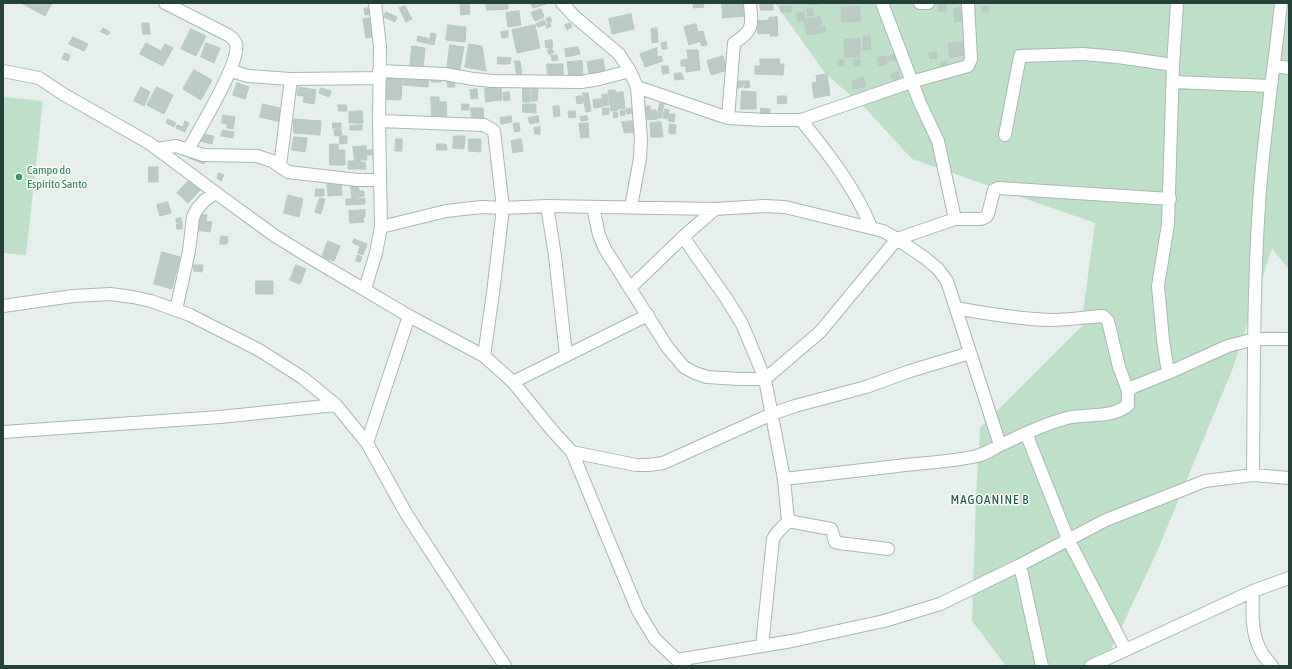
<!DOCTYPE html>
<html>
<head>
<meta charset="utf-8">
<style>
	body { margin:0 }
	#map { position:relative; width:1292px; height:669px; overflow:hidden; background:#e6efeb; font-family:"Asap Condensed",sans-serif }
	canvas { display:block }
	.frame { position:absolute; inset:0; border:4px solid #24423a; pointer-events:none }
</style>
</head>
<body>
<div id="map">
<canvas width="1292" height="669"></canvas>
<div class="frame"></div>
</div>
<script>
const ctx = document.querySelector('canvas').getContext('2d');
ctx.lineJoin = 'round';
function fillPath(path, color) { ctx.fillStyle = color; ctx.fill(path, 'evenodd'); }
function stroke(path, color, width, dash) { ctx.strokeStyle = color; ctx.lineWidth = width; ctx.lineCap = dash ? 'butt' : 'round'; ctx.setLineDash(dash || []); ctx.stroke(path); }
function label(font, color, halo, rows, align = 'center') {
  ctx.font = font + ' "Asap Condensed",sans-serif'; ctx.lineWidth = 3; ctx.setLineDash([]); ctx.textBaseline = 'middle'; ctx.strokeStyle = halo; ctx.fillStyle = color; for (const [text, x, y, turn = 0] of rows) {
    ctx.save(); ctx.translate(x, y); ctx.rotate((+turn || 0) * Math.PI / 180); ctx.textAlign = isNaN(turn) ? turn : align; if (halo) ctx.strokeText(text, 0, 0); ctx.fillText(text, 0, 0); ctx.restore();
  }
}
fillPath(new Path2D(`
	M775,3H1289V270L1272,248L1233,368L1156,554L1103,666H1006L972,621L976,496L980,428L1081,327L1095,223L912,159L866,109L825,73Z
	M3,97L43,101L26,255L3,253Z`), '#bfe0c8');
const building = new Path2D(`
	M23,3H52L45,16L23,4Z
	M486,3H508V9L487,10Z
	M531,3H546V4L533,8Z
	M693,3H703L704,7L694,8Z
	M722,3H744L745,16L723,18Z
	M760,3H773V10H761Z
	M808,3H819V4L809,5Z
	M469,4L470,14L461,15L460,5Z
	M939,4H946V11H939Z
	M405,6L412,19L406,22L399,8Z
	M781,6H791V12H781Z
	M859,6L861,21L842,22L841,8Z
	M982,6H988L989,12H983Z
	M368,8L370,14L365,15L364,9Z
	M960,8L962,21L955,22L954,9Z
	M541,9L544,17L535,21L531,13Z
	M807,9H812L813,15L808,16Z
	M519,11L521,25L508,27L506,13Z
	M386,12L397,17L395,22L384,17Z
	M804,12L805,20L798,22L797,13Z
	M631,14L634,29L612,34L609,19Z
	M550,17L552,21L548,23L546,19Z
	M777,17L778,36H770V33L758,34L757,21L769,20V18Z
	M820,17L822,27L825,26L826,32L807,35L804,20Z
	M371,18L374,37L366,38L363,19Z
	M544,20L546,24L538,27L536,24Z
	M142,23H149L150,34H143Z
	M550,23L551,26L547,28L546,25Z
	M570,23L572,27L567,30L565,25Z
	M696,24L698,32L703,31L707,45L702,46L700,41L689,45L684,27Z
	M448,25L466,27L465,42L446,40Z
	M535,25L540,48L517,53L512,30Z
	M103,28L110,32L108,35L101,32Z
	M657,28L658,42L652,43L651,29Z
	M191,29L206,36L196,56L181,49Z
	M508,31V37L502,38L501,32Z
	M431,33L436,34L434,45L417,41L418,36L430,39Z
	M870,36L871,49L863,50V37Z
	M73,37L88,44L84,51L69,44Z
	M860,39V57H845L844,40Z
	M552,40L553,47L546,48L545,41Z
	M666,42L667,49H662L661,43Z
	M962,42L964,55L950,58L948,44Z
	M146,43L161,51L165,44L173,48L163,66L140,54Z
	M206,43L220,48L214,63L201,57Z
	M469,44L482,46L486,71L465,67Z
	M450,45L464,47L460,70L447,68Z
	M412,46L425,48L423,69L410,68Z
	M578,47L580,54L566,57L565,49Z
	M551,48L554,52L550,55L547,51Z
	M657,48V57L661,56L663,61L645,67L640,54Z
	M687,50H698L700,70L686,72V66H681V60L688,59Z
	M936,52L937,58L930,59L929,53Z
	M65,53L70,55L68,61L62,59Z
	M896,54L899,60L894,61L893,59L888,61L887,58Z
	M557,55L558,60L552,61L551,56Z
	M723,56L727,70L711,75L707,61Z
	M885,56L887,64L879,66L877,58Z
	M498,57L511,58L510,64H498Z
	M603,59L605,71L589,74L587,62Z
	M760,59H780L779,64H784L783,75L755,74V66H760Z
	M838,60H844V66H839Z
	M854,60H860L861,65L854,66Z
	M515,61H520L522,76L517,77Z
	M582,61L583,75L569,77L567,62Z
	M946,62L947,67L942,68L941,63Z
	M547,64H563V76L548,77Z
	M662,66H668L669,73L663,74Z
	M194,70L212,80L201,100L183,89Z
	M898,72L900,80L894,82L891,75Z
	M681,73L684,79L675,80L674,74Z
	M827,74L830,95L814,98L812,83L817,82L816,76Z
	M404,75L429,77L428,87L403,85Z
	M440,76L441,82H431V77Z
	M382,77L402,78L401,100L381,99Z
	M864,78L866,86L853,89L852,81Z
	M447,81H454L455,87H448Z
	M743,81V87L737,88V82Z
	M744,81H749L750,87L745,88Z
	M237,83L249,87L245,99L233,95Z
	M532,86L538,87L537,101H531Z
	M141,87L150,92L144,106L134,101Z
	M157,87L173,95L164,114L147,105Z
	M299,87L316,90L314,104L303,102L304,96L297,95Z
	M321,88L331,91L329,97L319,93Z
	M485,88H491L492,101L486,102Z
	M492,88H501L502,100L493,101Z
	M523,88H530V102H523Z
	M477,89L478,98L471,99L470,90Z
	M615,90L618,110L611,111L608,91Z
	M742,91L756,92V109H741Z
	M509,92L510,100L504,101L503,93Z
	M623,92L625,108L619,109L616,93Z
	M583,93H588L591,111L586,112Z
	M607,94L609,105L603,106L602,95Z
	M582,96L583,103L577,104L576,97Z
	M778,96H786L787,103L778,104Z
	M431,97H439V102H446L447,121H432Z
	M601,99L602,107L594,108L593,100Z
	M660,103L664,104L661,118H657Z
	M263,104L284,109L281,122L260,117Z
	M462,104H469V110H462Z
	M523,104H536V113L523,112Z
	M338,105H346L347,111H339Z
	M559,106L560,116L554,117L553,107Z
	M650,106V110H656L657,119L644,120V107Z
	M471,108H483L484,120L472,121Z
	M603,108H609V114L603,115Z
	M635,108V113L627,114L626,109Z
	M761,108L770,109V113H761Z
	M665,109L669,110L667,119L663,118Z
	M625,110V115L621,116L620,111Z
	M362,111L363,123H349V112Z
	M575,111L576,117L569,118L568,112Z
	M614,112H617L618,117L614,118Z
	M669,114H675L674,122L669,121Z
	M223,115L235,117L233,129L227,128V124L222,123Z
	M511,116L512,122L501,124L500,118Z
	M538,116L539,122L530,124L528,118Z
	M587,116L588,120L581,121L580,117Z
	M168,119L176,123L174,127L166,123Z
	M294,119L321,121L320,135L294,133Z
	M185,121L189,123L185,132L176,128L177,125L183,127Z
	M634,121L635,132L624,133L622,122Z
	M661,122L663,137H651L650,123Z
	M333,123H341V128H333Z
	M519,123L520,131L515,132L513,124Z
	M588,123L589,137L581,138L579,124Z
	M670,124L676,125L675,134L669,133Z
	M362,125V130H350V126Z
	M540,127V134H535L534,128Z
	M341,129L342,135L335,136L334,130Z
	M223,130L234,132L233,138L221,136Z
	M201,134L214,136L212,144L200,141Z
	M340,136H347V143L340,144Z
	M454,136H465L464,149L453,148Z
	M294,137L307,138L305,152L292,150Z
	M396,139H402V151H395Z
	M469,139H481V152L469,151Z
	M521,139L523,151L513,153L511,141Z
	M330,144H338V150H345V165H330Z
	M437,144H446L447,150H437Z
	M366,146L367,160H360V155L354,156L353,147Z
	M368,150H378V160H373V155H368Z
	M191,152L207,158L204,164L189,158Z
	M360,155V162H365L366,169H348V161H354V156Z
	M149,167H158V182H149Z
	M219,173L224,175L221,181L217,178Z
	M192,177L203,187L188,203L177,193Z
	M341,180L342,195L328,196L327,182Z
	M358,181L359,191H364V196L358,197V199L365,198V204L346,205V199H352L350,182Z
	M316,189H324V196H315Z
	M288,195L303,199L299,217L284,213Z
	M320,198L325,199L321,214L315,212Z
	M168,202L171,213L160,216L157,205Z
	M365,210V217H363L364,222L350,223L349,211Z
	M198,214L207,215L206,221L212,222L210,232L195,230Z
	M181,218L182,224L176,222V219Z
	M177,224H182V229H177Z
	M221,236L228,237L227,244H220Z
	M354,239L367,244L363,255L358,253L360,246L353,243Z
	M328,241L340,246L334,261L322,257Z
	M162,252L180,257L172,289L154,284Z
	M358,255L362,257L360,262L356,261Z
	M194,265H203L202,272L194,271Z
	M296,265L306,269L300,284L290,280Z
	M256,281H273V294H256Z`);
fillPath(building, '#bbcac4');
stroke(building, '#b8c9c2', 1);
const minor = new Path2D(`
	M165,3L228,35C231,37 235,41 236,44C241,62 198,131 188,150
	M562,3L574,16L619,54L630,71L637,87L641,139L640,158L631,207
	M882,3L920,103L938,141L955,219
	M920,3H928
	M1275,66L1289,68
	M3,71L39,78L63,94L149,143L216,193L275,236L314,260L409,316L484,356L513,382L551,429L572,452L638,611L655,639L677,660L685,666
	M231,71L248,76L291,79L380,78
	M379,71L445,74L473,79L493,81L581,82L599,79L630,71
	M1173,82L1271,86
	M637,87L728,118L734,43C754,30 752,26 750,3
	M728,118L765,120H801C828,153 855,188 871,227
	M801,120L911,82L968,66L971,59L968,3
	M379,121L484,125L494,131L503,208L493,293L484,356
	M1005,135L1020,56L1083,54L1118,57L1173,65
	M157,149L176,146L203,155L257,156L272,161L288,172L358,180H380
	M280,166L291,79
	M547,206L555,256L566,355
	M593,207L599,235L605,249L668,348L684,367L695,373L707,377L739,379H765L820,332L897,239L955,219H981L986,217L988,214L994,190L998,188L1170,199
	M381,227L446,211L482,207L503,208L547,206L715,209L764,206L785,207L883,231L897,239L925,258L938,269L947,281L1000,445
	M683,237L726,298L742,324L765,379L784,479L788,521C783,528 777,531 773,539L762,646
	M630,288L683,237L715,209
	M365,289L376,253L381,227L379,121L380,47L375,3
	M3,306L73,296L110,294L133,297L151,301L190,315L259,350L303,378L336,405
	M956,308C988,314 1019,319 1051,320C1068,320 1085,317 1103,316L1108,321L1119,367L1128,391
	M176,310L189,251L193,217L197,209L205,200L216,193
	M1168,373L1163,340L1158,286L1168,224L1173,65L1177,3
	M513,382L648,315
	M3,432L220,417L336,405L367,443L407,515L505,666
	M1026,433L1068,539L1125,649
	M367,443L409,316
	M572,452L636,465H649L663,463L772,414L795,406L866,387L910,371L970,353
	M1253,475C1254,385 1253,295 1259,205C1263,137 1274,71 1281,3
	M784,479C825,474 865,470 905,465C928,463 955,461 977,456C988,453 995,447 1005,443C1025,433 1045,424 1067,418C1087,413 1111,419 1128,405V391L1133,387L1168,373L1228,346L1255,339H1289
	M788,521L831,529L832,531L835,542L839,543L888,549
	M1020,565L1042,666
	M1253,591C1252,612 1251,635 1262,653C1265,658 1269,662 1272,666
	M677,660L792,641L884,621L940,604L1020,565L1106,520L1205,481L1253,475L1289,478
	M1091,666L1253,591L1289,578`);
stroke(minor, '#a8b8b2', 14);
stroke(minor, '#fff', 12);
for (const [x, y, r, color] of [
	[19,177,4,"#2e9e5b"]
]) { const dot = new Path2D(); dot.arc(x, y, r, 0, 2 * Math.PI); ctx.fillStyle = color; ctx.fill(dot); stroke(dot, '#f7fbf9', 1.5); }
label('12px', '#27864d', '#f7fbf9', [
	["Campo do",27,170],
	["Espirito Santo",27,184]
], 'left');
ctx.letterSpacing = '1px';
label('13px', '#1f5548', '#f7fbf9', [
	["MAGOANINE B",990,500]
]);
ctx.letterSpacing = '0px';
</script>
</body>
</html>
